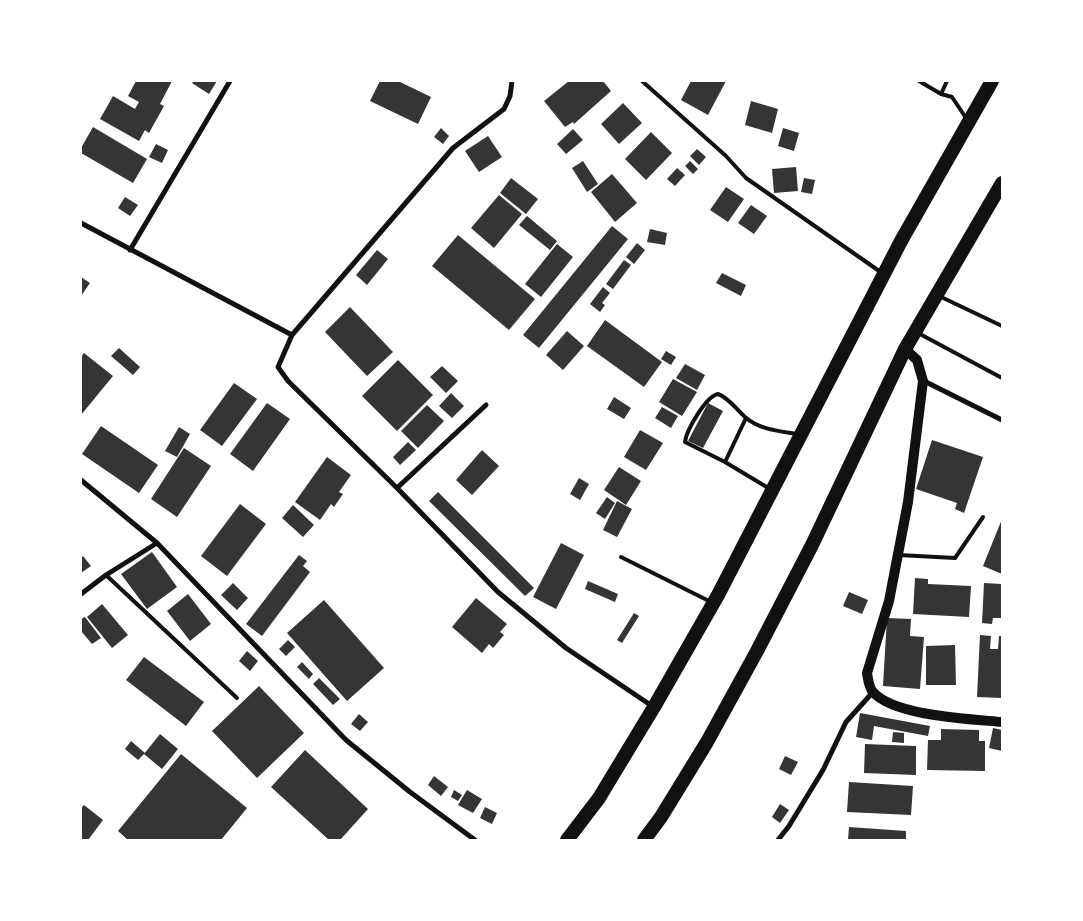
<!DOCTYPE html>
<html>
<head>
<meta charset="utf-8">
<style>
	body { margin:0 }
	#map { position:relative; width:1083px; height:921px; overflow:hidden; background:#fff; font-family:Signika,sans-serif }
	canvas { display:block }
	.frame { position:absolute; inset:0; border:82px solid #fff; pointer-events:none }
</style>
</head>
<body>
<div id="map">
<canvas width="1083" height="921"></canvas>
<div class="frame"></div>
</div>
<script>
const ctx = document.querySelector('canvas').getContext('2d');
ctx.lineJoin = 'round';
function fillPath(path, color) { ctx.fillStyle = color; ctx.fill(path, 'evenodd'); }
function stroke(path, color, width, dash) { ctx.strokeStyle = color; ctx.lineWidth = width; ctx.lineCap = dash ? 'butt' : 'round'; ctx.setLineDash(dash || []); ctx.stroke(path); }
fillPath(new Path2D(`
	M136,81H172L160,104L164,106L149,133L145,130L139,141L100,119L113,96L135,109L139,102L128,96Z
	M194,81H217L209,94L192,83Z
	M380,81H398L431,97L418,124L370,101Z
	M569,81H603L611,91L574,124L573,122L565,127L544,101Z
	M691,81H726L708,115L681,100Z
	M751,101L778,109L772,133L745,125Z
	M623,103L642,123L619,144L601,124Z
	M93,127L147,159L133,183L81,153V148Z
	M441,128L449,136L443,144L434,137Z
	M783,128L799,133L794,151L778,146Z
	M573,129L583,140L566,154L557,144Z
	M651,132L672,153L646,180L625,159Z
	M488,136L502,157L479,172L465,151Z
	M156,144L168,150L162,163L149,157Z
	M697,149L706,157L699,165L690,156Z
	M583,161L598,184L587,192L572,168Z
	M690,161L698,169L693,174L685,166Z
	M796,167L798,191L774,193L772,169Z
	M677,168L685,175L675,186L667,179Z
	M612,174L637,203L615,222L591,192Z
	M511,178L538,199L526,214L500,193Z
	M804,178L815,180L812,194L801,192Z
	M726,187L744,199L728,222L710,210Z
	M499,195L522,214L494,248L471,228Z
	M125,197L138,205L130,216L118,208Z
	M751,205L767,216L754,234L738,223Z
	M527,216L557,241L550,250L519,225Z
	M612,226L628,239L539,348L523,335Z
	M650,229L667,233L665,245L647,242Z
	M458,235L535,299L509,330L432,266Z
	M637,243L645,250L634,264L626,257Z
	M557,244L573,257L541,297L525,284Z
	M377,250L388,259L367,285L356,275Z
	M624,260L631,265L613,289L606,284Z
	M722,273L746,285L741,296L716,283Z
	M81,277L90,283L81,296Z
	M603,287L610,293L602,303L605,305L600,312L590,304Z
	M350,307L393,352L367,376L325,332Z
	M605,320L662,362L644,387L587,346Z
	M567,331L584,346L563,370L546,355Z
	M119,348L140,367L133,375L111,356Z
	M666,351L676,357L671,365L661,359Z
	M84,353L113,376L81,415V357Z
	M398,360L433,395L397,431L362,396Z
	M685,364L705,375L697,390L676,378Z
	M442,366L458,381L446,393L430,377Z
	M673,379L697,392L682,416L659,402Z
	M234,383L257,399L222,446L200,430Z
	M451,393L464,406L452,418L439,406Z
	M614,397L631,408L624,419L607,409Z
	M267,403L290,419L253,471L230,454Z
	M708,403L723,411L703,448L688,441Z
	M427,405L444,421L418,448L401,431Z
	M662,407L678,416L671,428L655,418Z
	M101,426L158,465L139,493L82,454Z
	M179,427L190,434L177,457L165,451Z
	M640,430L663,443L646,470L624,457Z
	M932,440L983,457L964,513L955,509L957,503L916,489Z
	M408,442L416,450L400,465L393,457Z
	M184,448L211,466L177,517L151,499Z
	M482,450L499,466L472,495L456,480Z
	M327,457L351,475L339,492L343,494L334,507L331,504L320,520L295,502Z
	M619,467L641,481L626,505L604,490Z
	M579,478L589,484L580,500L570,494Z
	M438,492L534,588L525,596L429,501Z
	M607,497L615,503L605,519L596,513Z
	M617,501L632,509L617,537L603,530Z
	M240,504L266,524L227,576L201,556Z
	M293,505L314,525L303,537L282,518Z
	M1002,519V574L983,566Z
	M561,543L584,555L556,609L533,597Z
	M152,552L177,587L147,609L121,574Z
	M299,555L307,561L303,566L310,572L262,636L246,624Z
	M83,556L91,566L81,573V558Z
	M915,578L928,579V584L971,586L969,617L913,614Z
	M588,581L618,594L615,602L585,589Z
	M233,583L248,598L237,610L221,595Z
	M984,583L1002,584V618H993L992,624L982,623Z
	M849,592L868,600L862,614L843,606Z
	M188,594L211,624L190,641L167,611Z
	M476,598L507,624L500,632L504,635L493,648L489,644L482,653L452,627Z
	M324,600L384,668L347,701L287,633Z
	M102,604L128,635L112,648L87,617Z
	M634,613L639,616L622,643L617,640Z
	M85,617L101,638L92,644L81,631V619Z
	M887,618L911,619L910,636L924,637L920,689L883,686Z
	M980,635L991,636L990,649H998L999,636H1002V698L977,697Z
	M288,640L295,647L286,656L279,649Z
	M955,645L956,685H926V646Z
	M247,651L258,661L250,671L239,661Z
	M144,657L204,702L186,726L126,680Z
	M302,662L313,674L309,679L297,667Z
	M319,678L340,699L333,705L313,684Z
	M259,686L304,733L257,778L212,731Z
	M860,713L930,726L928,736L874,726L872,740L856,737Z
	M359,714L368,722L360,731L351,724Z
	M993,728L1002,730V751L989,748Z
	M941,729L979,730V741H985V771L927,770L928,740H941Z
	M893,732L904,733V743L892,742Z
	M160,734L178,749L162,769L144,754Z
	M131,741L145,753L138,760L125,749Z
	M865,744L916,746V775L864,773Z
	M305,750L368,809L340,840H329L271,787Z
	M181,754L247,808L221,840H128L118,831Z
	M785,756L798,762L791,775L779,769Z
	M434,776L448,787L441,796L428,785Z
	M849,782L913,786L911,815L847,812Z
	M454,790L462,795L458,801L451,797Z
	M467,790L482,799L473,813L458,805Z
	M780,804L789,810L780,823L772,817Z
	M84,805L103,820L88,840H81V808Z
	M485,807L497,813L492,824L480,818Z
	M849,827L906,831V840H848Z`), '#353535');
stroke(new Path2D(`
	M642,81L726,156L746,178L882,273
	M919,81L941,94L952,97L966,118
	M941,94L947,81
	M939,296L1002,326
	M918,333L1002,378
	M725,462L746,418
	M770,489L725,462L685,442C686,431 706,396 718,394C729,398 736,409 745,417C760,430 779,431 797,434
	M899,555L955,558L983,517
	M621,557L711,602
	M106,575L237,698`), '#111', 4);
stroke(new Path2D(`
	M512,81L510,96L504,109L453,148L292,335L278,367L288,381L397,488L498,592L566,648L652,706
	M81,223L292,335
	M130,250L230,81
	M924,381L1002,420
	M81,480L157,543L346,740L410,792L475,840
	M397,488L486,405
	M81,594L106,575L157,543
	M778,840L789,826L823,770L846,722L873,692`), '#111', 5);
stroke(new Path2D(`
	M905,349L917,360L923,381L908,502L889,601L867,673C868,679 869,688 873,692C894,716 970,719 1002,722`), '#111', 10);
stroke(new Path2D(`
	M567,840L599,798L654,707L718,595L901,241L992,81
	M644,840L661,817L707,742L757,651L812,545L905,349L1002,183`), '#111', 14);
</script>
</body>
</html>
